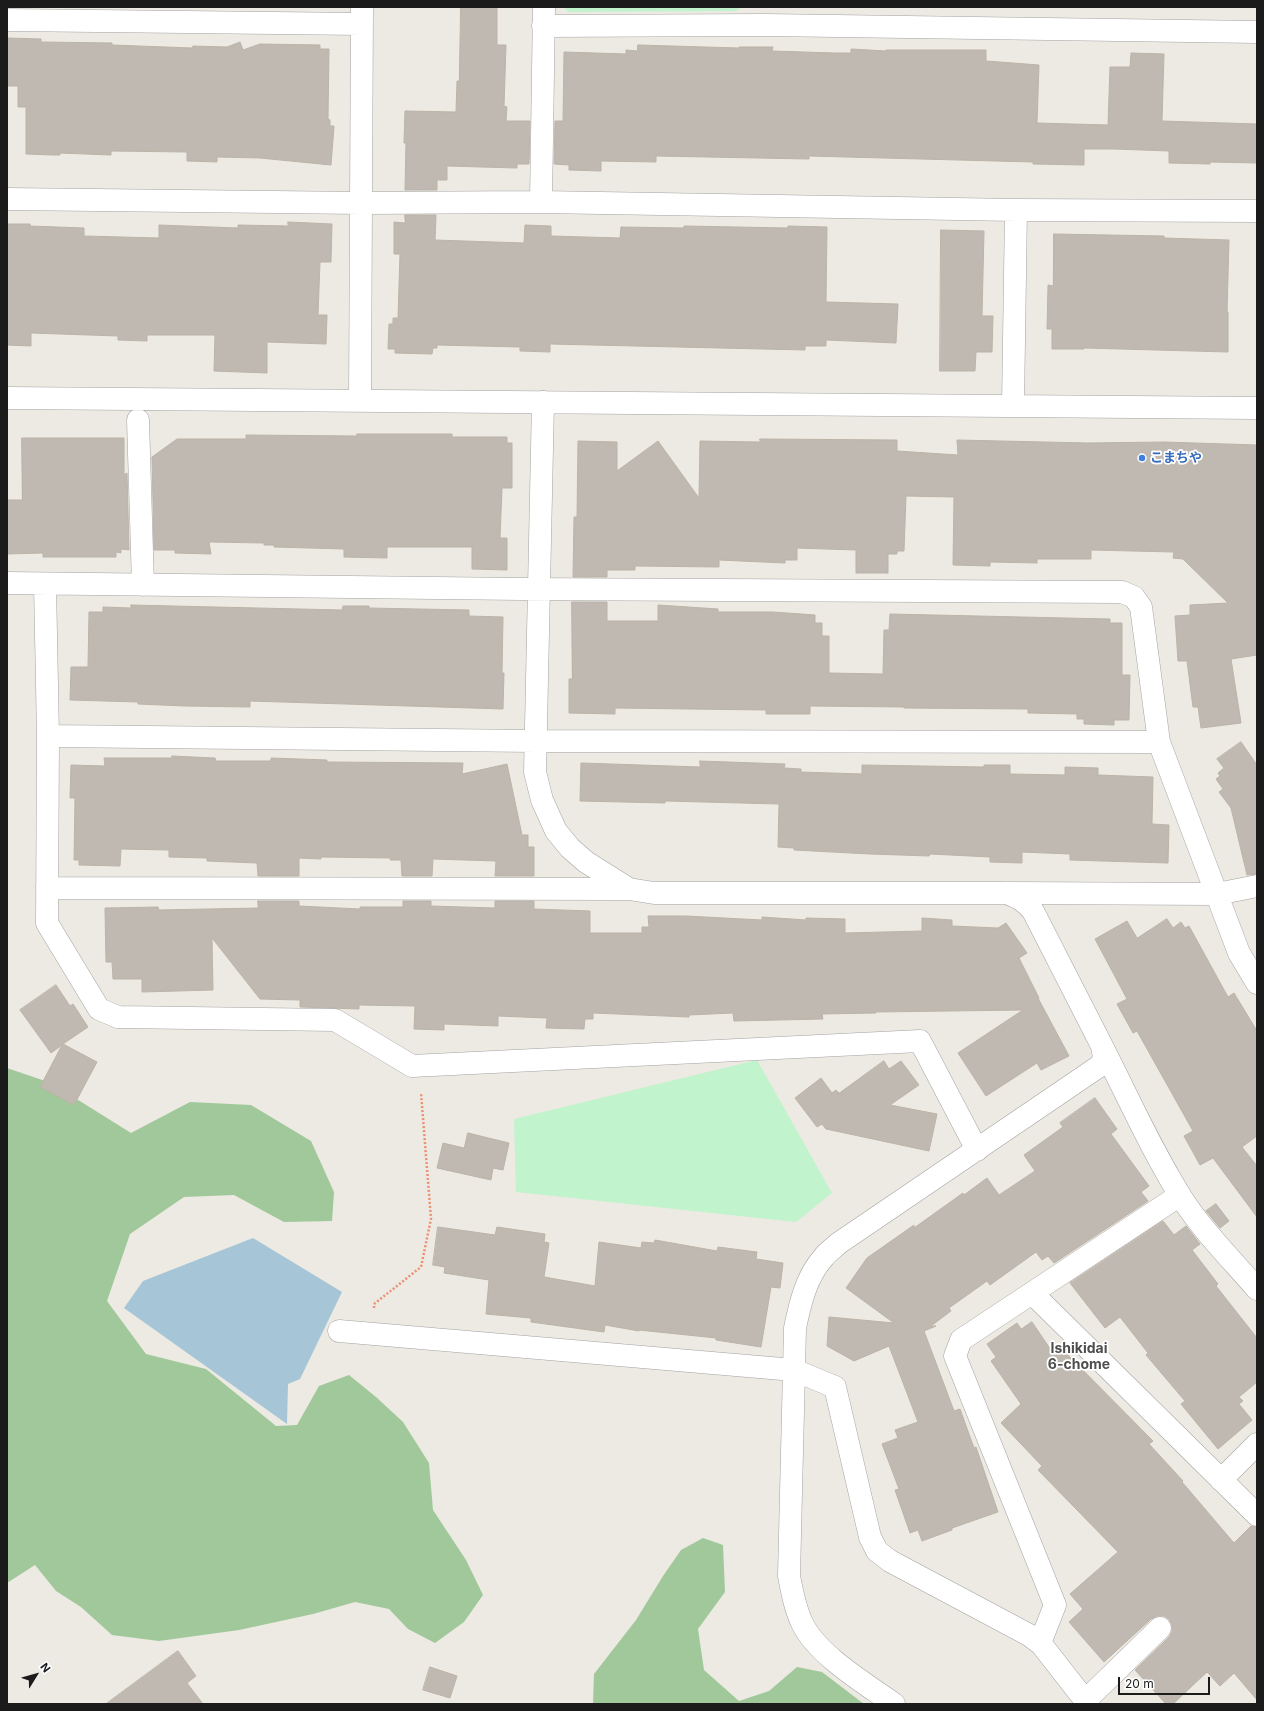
<!DOCTYPE html>
<html>
<head>
<meta charset="utf-8">
<style>
	body { margin:0 }
	#map { position:relative; width:1264px; height:1711px; overflow:hidden; background:#eceae2; font-family:Inter,sans-serif }
	canvas { display:block }
	.frame { position:absolute; inset:0; border:8px solid #1b1b1b; pointer-events:none }
	.north { position:absolute; left:16px; top:1655px; width:40px; height:40px; -webkit-text-stroke:3px #fff; paint-order:stroke; rotate:53deg; font-size:11px; font-weight:700; line-height:16px; text-align:center; color:#1b1b1b }
	.north::after { content:''; display:block; margin:auto; width:14px; height:18px; background:#1b1b1b; clip-path:polygon(50% 0,100% 100%,50% 72%,0 100%) }
	.scale { position:absolute; left:1118px; top:1677px; width:92px; height:18px; box-sizing:border-box; border:2px solid #1b1b1b; border-top:0; padding-left:5px; font-size:12px; line-height:14px; white-space:nowrap; color:#1b1b1b; -webkit-text-stroke:3px #fff; paint-order:stroke }
</style>
</head>
<body>
<div id="map">
<canvas width="1264" height="1711"></canvas>
<div class="frame"></div>
<div class="north">N</div>
<div class="scale">20 m</div>
</div>
<script>
const ctx = document.querySelector('canvas').getContext('2d');
ctx.lineJoin = 'round';
function fillPath(path, color) { ctx.fillStyle = color; ctx.fill(path, 'evenodd'); }
function stroke(path, color, width, dash) { ctx.strokeStyle = color; ctx.lineWidth = width; ctx.lineCap = dash ? 'butt' : 'round'; ctx.setLineDash(dash || []); ctx.stroke(path); }
function label(font, color, halo, rows, align = 'center') {
  ctx.font = font + ' Inter,"Noto Sans JP",sans-serif'; ctx.lineWidth = 3.5; ctx.setLineDash([]); ctx.textBaseline = 'middle'; ctx.strokeStyle = halo; ctx.fillStyle = color; for (const [text, x, y, turn = 0] of rows) {
    ctx.save(); ctx.translate(x, y); ctx.rotate((+turn || 0) * Math.PI / 180); ctx.textAlign = isNaN(turn) ? turn : align; if (halo) ctx.strokeText(text, 0, 0); ctx.fillText(text, 0, 0); ctx.restore();
  }
}
fillPath(new Path2D(`
	M7,1068L51,1083L131,1133L190,1102L251,1105L311,1141L334,1192L332,1221L284,1222L234,1195L184,1197L130,1234L107,1301L146,1354L206,1369L276,1426L297,1425L319,1386L349,1375L376,1397L403,1422L429,1463L433,1510L466,1560L483,1595L464,1622L435,1643L408,1629L389,1609L355,1602L313,1614L239,1630L159,1641L112,1635L81,1607L56,1591L35,1565L7,1583Z
	M703,1538L723,1545L725,1592L698,1629L704,1670L739,1701L769,1691L797,1667L822,1672L864,1704H593L594,1674L636,1620L663,1576L681,1550Z`), '#a1c89a');
fillPath(new Path2D(`
	M564,7H741L736,11L568,12Z
	M757,1060L832,1193L796,1222L516,1192L514,1119Z`), '#c1f3cc');
fillPath(new Path2D(`
	M253,1238L342,1292L300,1379L288,1384L287,1424L124,1308L143,1281Z`), '#a6c5d6');
const building = new Path2D(`
	M461,7H497V45H506L504,106L507,107L506,121H530L529,164H517V168L447,166V180H437V190H405L406,143H404L405,111L456,112L457,81H459Z
	M7,38L41,39V42L112,43V45L192,48L193,46L227,47L240,42L243,50L260,44L320,45V49H329L328,119L330,120V126H334L331,165L260,158L217,157V162L187,161V152L111,151V155L60,153V155H52L26,154V107H18V86H7Z
	M638,45L739,48V47H773L772,51L835,53H851V49L886,51V50H986V61L1039,65L1037,123L1108,125L1110,67H1130L1131,53L1164,54L1162,121L1257,124V163L1210,162V164L1169,163V151L1115,149H1084V165L1033,164V162L809,156V159L656,156V162L601,161V171L569,170V165L554,164L555,121H563L564,52L626,54V50L637,51Z
	M405,215H436L435,240L524,243L525,225L551,226V236L620,238L621,227L684,228V226L788,228V226L827,227L826,302L898,304L896,343L826,340V346H805V350L550,344V352L520,351V347L437,345V348H433L432,354L395,353V349H388L389,324H393V318H398L400,254H394V222L405,223Z
	M288,222L332,224L331,262H320L318,315H327L326,344L267,342V373L214,371L215,335H147V341L118,340V336L31,333V346L7,345V224H30V226L84,228V236L159,238V225L238,228V225L288,226Z
	M941,230L984,231L982,316H993L992,352H976L975,371H940Z
	M1054,234L1164,236V238L1229,240L1227,312H1228V352L1084,348V349H1052V329H1047L1048,285L1053,286Z
	M357,434H452V437H507V443H512V488H502L500,538H507V570L472,569V547H387V558L344,557V549L274,547V545H264V543L209,542L211,554L175,553V550H154L152,457L177,439H246V435L357,436Z
	M22,438H124V475L127,473L129,550L121,549V553L116,552V557H43V553L7,554V500H22Z
	M760,439L897,440V451L958,455L957,440L1088,443L1164,442L1257,445V655L1231,659L1241,723L1201,728L1198,707H1193L1187,661H1178L1175,616L1190,615V605L1228,603L1183,559L1173,558L1174,552L1091,550V559H1037V563L990,562V566L953,565L954,497L906,496L904,551H897V554H888V573H856V550L797,548V560H785V563L719,560V567L635,566V570H607V577H573L574,517H577L578,441L617,442V471L658,441L699,498L700,441L760,442Z
	M572,602H607V621H658V605L718,609V612H773L815,615V623H822V636H829V673L883,674L884,630H889L890,614L1110,619V623H1122V675H1130L1129,720H1114V725L1084,724V719H1077V714L1028,713V709L904,708V707L810,706V714H766V710L615,708V714L569,713V679H572Z
	M131,605L342,610L343,606H369V608L469,610V616L503,617L502,673H504L503,709L250,701V707L185,706L138,704V702L70,700L71,667H88L89,612H103V607L131,608Z
	M1241,742L1257,765V874L1247,875L1231,808L1219,792L1223,789L1216,779L1220,776L1218,773L1224,768L1217,759Z
	M172,756L215,758L216,761H271V758L327,760V762L463,763L462,774L507,764L522,835H528V847H534V876H495L496,861L433,859L432,876H402L401,860H390L391,858L321,857V859L299,858V876H258L257,863L207,861V858L169,857V850L121,849L120,866L79,865V860H74L75,798H70L71,765L105,766L104,758H172Z
	M700,761L785,764L784,768L801,769V772L862,774V765L984,767V765H1010V774L1065,775V767L1098,768V775L1153,777L1152,824L1169,825L1168,863L1070,860V854L1022,852V863L990,862V857L930,854L929,856L870,854L794,850V848L778,847L779,804L665,801V803L580,801L581,763L700,767Z
	M258,901H299V906L360,909V907H403V901H431V906L495,908V901H534V909L590,911V933H642V927H649L648,916H686L762,920V917L806,920V918L845,919V933L922,931V918L952,920V926L998,928L1006,923L1027,953L1019,958L1039,998H1038L1069,1056L1041,1070L1037,1063L986,1096L958,1053L1023,1010L875,1012L876,1013L822,1014L823,1019L734,1021L733,1013L689,1015V1017L593,1013V1019H585L584,1029L546,1028L547,1018L498,1016V1026L444,1024V1030L414,1029L415,1006L359,1005V1009L300,1007V1000L260,999L212,938L213,990L142,992V979H113L112,962H106L105,908L158,907L159,910L258,908Z
	M1167,919L1173,928L1181,922L1185,928L1189,926L1228,997L1234,993L1257,1031V1136L1242,1147L1257,1166V1217L1213,1158L1200,1165L1184,1136L1193,1131L1137,1031L1133,1033L1117,1004L1127,999L1095,939L1127,921L1137,938Z
	M56,985L70,1006L73,1004L88,1027L63,1044L97,1062L74,1105L40,1087L62,1045L51,1053L20,1010Z
	M884,1061L889,1069L901,1061L919,1085L890,1105L937,1114L929,1151L826,1129L822,1124L817,1127L795,1098L821,1078L832,1093L836,1090L839,1093Z
	M1095,1098L1117,1129L1111,1134L1149,1186L1141,1192L1148,1201L1054,1263L1048,1256L1042,1260L1036,1252L990,1285L987,1281L949,1308L951,1311L931,1326H936L924,1331L954,1411L960,1409L974,1448L976,1447L998,1512L952,1528V1530L922,1541L918,1530L910,1533L895,1490L899,1489L882,1444L898,1438L895,1430L918,1422L889,1346L854,1361L827,1346L829,1317L894,1323L846,1288L867,1258L914,1225V1228L963,1193L964,1195L987,1178L999,1195L1035,1171L1024,1155L1063,1127L1060,1123Z
	M468,1133L509,1143L503,1170L493,1168L491,1180L437,1168L443,1143L464,1148Z
	M1216,1204L1229,1221L1220,1228L1206,1211Z
	M1163,1221L1174,1235L1186,1226L1200,1244L1192,1250L1218,1284L1216,1286L1257,1338V1382L1239,1397L1243,1401L1239,1404L1252,1420L1218,1449L1181,1404L1185,1401L1146,1355L1148,1353L1120,1317L1105,1328L1070,1283Z
	M438,1227L495,1235L497,1227L545,1234L544,1242L549,1243L544,1277L595,1286L599,1242L641,1248L642,1242L654,1243L655,1240L717,1251L718,1247L757,1252L756,1259L783,1263L780,1288L771,1287L761,1347L716,1340V1338L639,1330V1331L605,1325L604,1332L531,1322V1318L486,1314L489,1280L444,1273L445,1267L433,1265Z
	M1032,1322L1055,1356L1062,1349L1153,1441L1149,1444L1183,1481L1182,1482L1234,1543L1251,1526L1257,1527V1700L1234,1673L1220,1686L1207,1672L1173,1704H1166L1135,1670L1169,1637L1172,1632V1625L1169,1619L1164,1616H1157L1151,1619L1104,1662L1069,1622L1083,1609L1070,1594L1118,1552L1038,1470L1042,1466L1001,1423L1021,1404L991,1361L996,1357L987,1344L1017,1323L1021,1329Z
	M178,1651L196,1676L187,1683L203,1704H106Z
	M430,1667L457,1676L450,1698L423,1690Z`);
fillPath(building, '#c0b9b2');
stroke(building, '#bcb3a6', 1);
const minor = new Path2D(`
	M7,20L362,24
	M543,26L766,25L1257,32
	M7,199L362,203L541,202L1016,210L1257,211
	M541,202L544,7
	M7,398L1257,408
	M360,401L362,7
	M543,402L535,772L542,800L556,831L570,848L586,862L629,889L654,893H1006C1018,897 1025,901 1033,911L1102,1046L1104,1057L1101,1065L839,1243C834,1248 827,1252 823,1258C806,1277 800,1304 795,1328L789,1576C792,1592 795,1608 802,1623C817,1655 866,1684 894,1704
	M1013,405L1016,210
	M138,420L143,585
	M7,583L521,589L1122,592L1134,597L1141,607L1159,742L1239,953L1257,983
	M45,584L48,736L47,923L99,1009L118,1017L335,1020L412,1066L920,1041L977,1150
	M48,736L536,741L1159,742
	M47,888L628,889
	M1010,893L1217,894L1257,886
	M1102,1046C1128,1097 1151,1149 1181,1197C1202,1230 1231,1259 1257,1289
	M1032,1293L1257,1515
	M339,1331L794,1370L835,1387L870,1537L877,1551L890,1561L1029,1635L1041,1644L1088,1704
	M1221,1480L1257,1444
	M1040,1643L1055,1605L955,1356L961,1340L1180,1195
	M1085,1701L1160,1628`);
stroke(minor, '#a2a2a2', 23);
stroke(new Path2D(`
	M374,1308V1304L421,1267L431,1219L421,1093`), '#ec8f73', 2.5, [2, 2]);
stroke(minor, '#fff', 22);
for (const [x, y, r, color] of [
	[1142,458,4,"#3f7fe0"]
]) { const dot = new Path2D(); dot.arc(x, y, r, 0, 2 * Math.PI); ctx.fillStyle = color; ctx.fill(dot); stroke(dot, '#fff', 1.5); }
label('bold 13px', '#366cbe', '#fff', [
	["こまちや",1150,458]
], 'left');
label('bold 14px', '#4e4e4e', '#fff', [
	["Ishikidai",1079,1349],
	["6-chome",1079,1365]
]);
</script>
</body>
</html>
